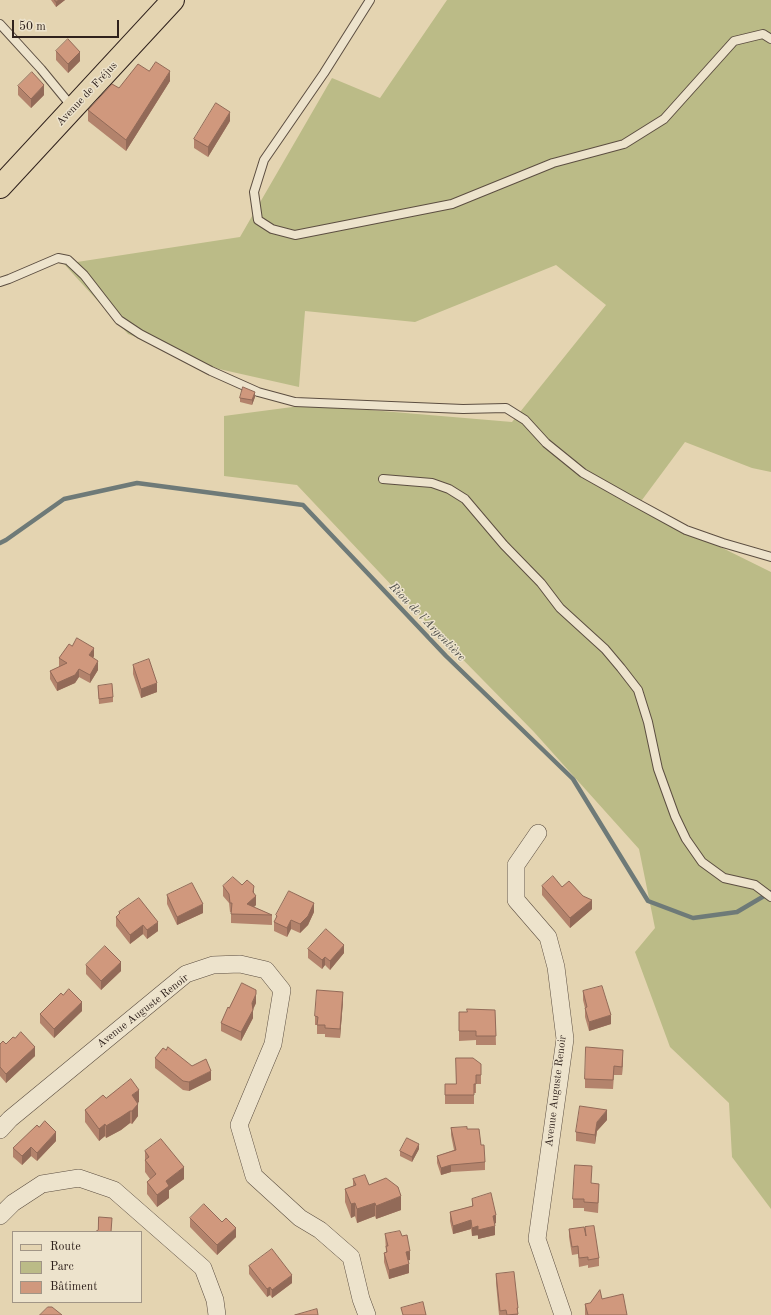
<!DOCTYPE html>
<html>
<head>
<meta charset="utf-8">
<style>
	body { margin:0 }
	#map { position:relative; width:771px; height:1315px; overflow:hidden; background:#e4d4b1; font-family:"Old Standard TT",serif }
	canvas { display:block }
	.legend { position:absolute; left:12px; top:1231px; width:130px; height:72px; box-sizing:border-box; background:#ede3cc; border:1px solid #a19586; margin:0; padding:5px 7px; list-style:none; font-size:12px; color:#2f211c }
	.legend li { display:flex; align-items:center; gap:8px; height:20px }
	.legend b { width:20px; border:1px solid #a19586 }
	.scale { position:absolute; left:12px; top:20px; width:107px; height:18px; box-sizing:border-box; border:2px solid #2f211c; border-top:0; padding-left:5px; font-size:12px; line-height:14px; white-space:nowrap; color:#2f211c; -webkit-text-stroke:3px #ede3cc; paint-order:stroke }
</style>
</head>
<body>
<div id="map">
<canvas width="771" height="1315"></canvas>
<ul class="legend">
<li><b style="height:5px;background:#e4d4b1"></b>Route</li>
<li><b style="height:11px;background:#bbbb87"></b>Parc</li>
<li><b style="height:11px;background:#d0987d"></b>Bâtiment</li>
</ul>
<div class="scale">50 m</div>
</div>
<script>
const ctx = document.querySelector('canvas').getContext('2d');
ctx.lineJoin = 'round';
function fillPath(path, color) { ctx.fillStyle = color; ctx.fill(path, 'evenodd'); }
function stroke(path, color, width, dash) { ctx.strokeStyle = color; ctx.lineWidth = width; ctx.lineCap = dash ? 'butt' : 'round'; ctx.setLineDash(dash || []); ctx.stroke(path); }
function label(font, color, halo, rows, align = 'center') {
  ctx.font = font + ' "Old Standard TT",serif'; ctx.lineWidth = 3; ctx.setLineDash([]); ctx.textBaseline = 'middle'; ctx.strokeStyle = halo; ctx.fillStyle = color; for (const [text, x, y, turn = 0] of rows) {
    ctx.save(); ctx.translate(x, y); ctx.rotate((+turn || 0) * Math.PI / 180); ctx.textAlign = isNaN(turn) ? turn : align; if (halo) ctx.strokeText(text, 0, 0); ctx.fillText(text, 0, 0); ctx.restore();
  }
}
fillPath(new Path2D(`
	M447,0H771V472L752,468L685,442L639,504L686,530L771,572V1209L732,1157L729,1103L670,1047L635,952L655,928L639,849L534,732L429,625L297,485L224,476V416L300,406L370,410L512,422L606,305L556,265L415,322L305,311L299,387L219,369L128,334L64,264L240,237L332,78L380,98Z`), '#bbbb87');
stroke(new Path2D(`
	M0,543L6,540L64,499L137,483L303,505L446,656L573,779L648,901L693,918L737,912L771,892`), '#6e7a78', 4.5);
const lane = new Path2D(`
	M370,0L324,73L264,160L254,192L258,220L272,229L295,235L452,204L553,163L624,144L664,119L734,41L763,34L771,39
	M0,24L41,69L73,108
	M0,282L9,279L58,258L68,260L84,275L119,320L140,334L211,371L258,392L295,402L463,409L506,408L525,420L546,443L583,473L631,500L686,530L723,543L771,557
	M383,479L432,483L449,489L465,499L504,545L541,583L560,608L605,649L621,668L638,690L648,722L658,769L675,816L686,839L702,862L724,878L755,885L771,897`);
const street = new Path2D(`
	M538,833L516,865V900L548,937L556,967L565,1039L537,1239L563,1315
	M0,1130L10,1119L186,974L213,965L240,964L266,970L282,990L273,1044L239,1125L254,1176L300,1218L320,1230L351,1257L361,1299L367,1315
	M0,1216L13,1203L42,1184L79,1178L114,1190L203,1268L215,1300L217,1315`);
const primary = new Path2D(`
	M0,187L173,0`);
stroke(lane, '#5c4e41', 10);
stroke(street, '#5c4e41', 18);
stroke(primary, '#2f211c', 24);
stroke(lane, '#ede3cc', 8);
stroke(street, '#ede3cc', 17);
stroke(primary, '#e4d4b1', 22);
fillPath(new Path2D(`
	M51,0H65L56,7Z
	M56,51L80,61L68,73L56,60Z
	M149,71L170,81L126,151L88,121V110L119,88Z
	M18,86L44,95L31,108L18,95Z
	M230,121L208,157L194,148V139Z
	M255,397L252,405L240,402V398Z
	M94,656L93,658L98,670L90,683L79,677L75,683L57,691L50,679V671L59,667V658Z
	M133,665L157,692L141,698L133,674Z
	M98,686L113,697V702L99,704Z
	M242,885L254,893L256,905L254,907L272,915V925L231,923V912H230L229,903L223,896V886Z
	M542,886L562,887L592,909L570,928L542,895Z
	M167,895L203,913L177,925L167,904Z
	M119,912L158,931L147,939L143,934L130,944L116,926V917L119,914Z
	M314,912L308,925L300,933L291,929L287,937L274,931V922L276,919V915Z
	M308,949L344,953L330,970L325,965L322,969L308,958Z
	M86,965L121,971L101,990L86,974Z
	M583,991L611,1024L589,1031L585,1017V1008L583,1000Z
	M343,1001L340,1038L325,1037V1034H317V1025H315V1016Z
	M256,1003L253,1010V1018L241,1041L221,1031V1023L229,1008Z
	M495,1010L496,1045H476V1040L459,1041V1012H467Z
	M82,1011L54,1038L40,1023V1014Z
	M15,1038L35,1056L6,1083L0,1076V1044H6Z
	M155,1058L211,1080L189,1091L183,1090L155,1068Z
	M623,1058L622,1075H614L613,1089L585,1088V1079Z
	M481,1064V1084H476V1093H474V1104H445V1084H456Z
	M106,1098L139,1102L137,1103L138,1116L132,1124L130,1123L121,1130L106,1138L105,1136L99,1141L85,1122V1110Z
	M607,1120L597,1131L595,1144L576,1141V1132Z
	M451,1128L467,1129L481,1145L485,1162V1170L451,1172L441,1175L437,1163V1156L454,1150L451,1135Z
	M56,1141L37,1161L31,1156L22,1165L13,1157V1148Z
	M419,1149L412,1162L400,1156V1151Z
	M145,1151L184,1179L169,1190V1198L157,1207L147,1194V1182L150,1179L145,1172Z
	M353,1179L369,1185L401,1210L376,1219L375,1216L357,1223L355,1216L351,1218L345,1202V1189L353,1186Z
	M591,1183L599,1193L598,1213L584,1211V1208H573V1199Z
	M472,1199L496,1223L494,1224L495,1235L478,1239V1235L472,1236L471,1229L453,1234L450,1221V1212L472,1206Z
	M190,1218L236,1237L217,1255L190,1227Z
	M569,1229L585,1233L599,1258V1266L588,1268V1265L579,1267L578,1254L572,1255L569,1237Z
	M385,1234L402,1236L410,1260H408L409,1273L389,1279L384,1262V1253L386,1252Z
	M249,1266L292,1283L272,1298L270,1295L267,1297L249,1274Z
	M496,1274L518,1308V1315H499L496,1283Z
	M585,1304L627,1315H585Z`), '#b3836c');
fillPath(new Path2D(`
	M59,0H65L56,7V2Z
	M80,52V61L68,73V64Z
	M170,71V81L126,151V140Z
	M44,85V95L31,108V99Z
	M230,112V121L208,157V147Z
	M255,392V397L252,405V400Z
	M94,648V656L89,664V655Z
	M98,661V670L90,683V675Z
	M79,669V677L75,683L57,691V683Z
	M157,683V692L141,698V689Z
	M254,886V896H256V905L247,913V904L253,892Z
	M592,900V909L570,928V918Z
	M314,903V912L308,925L300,933V924Z
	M203,904V913L177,925V917Z
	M291,920V929L287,937V928Z
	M158,922V931L147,939V930Z
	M143,925V934L130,944V935Z
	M344,945V953L330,970V961Z
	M325,957V965L322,969V960Z
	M121,962V971L101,990V981Z
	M343,992V1001L340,1038V1029Z
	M256,994V1003L252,1011V1003Z
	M82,1002V1011L54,1038V1029Z
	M253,1010V1018L241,1041V1032Z
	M611,1015V1024L589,1031V1022Z
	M35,1047V1056L6,1083V1074Z
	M623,1050V1058L622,1075V1067Z
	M211,1071V1080L189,1091V1082Z
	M139,1090V1102L132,1107V1095Z
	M138,1104V1116L132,1124V1111Z
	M607,1110V1120L597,1131L595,1144V1135L597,1122Z
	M130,1111V1123L121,1130L106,1138V1126Z
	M105,1124V1136L99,1141V1129Z
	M56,1132V1141L37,1161V1153Z
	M419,1144V1149L412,1162V1157Z
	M31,1147V1156L22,1165V1156Z
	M451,1165V1172L441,1175V1168Z
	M184,1167V1179L169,1190V1198L157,1207V1195L166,1181Z
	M401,1196V1210L376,1219V1206Z
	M355,1203V1216L351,1218V1204Z
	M375,1203V1216L357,1223V1209Z
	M496,1215V1223L493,1224V1216Z
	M471,1220V1229L453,1234V1226Z
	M478,1226V1235L472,1236V1228Z
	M495,1226V1235L478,1239V1230Z
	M236,1228V1237L217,1255V1245Z
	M410,1251V1260L406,1261V1252Z
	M409,1264V1273L389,1279V1270Z
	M292,1275V1283L272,1298V1290Z
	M270,1287V1295L267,1297V1289Z`), '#926a58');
const building = new Path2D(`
	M55,0H59L56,2Z
	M68,39L80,52L68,64L56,51Z
	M156,62L170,71L126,140L88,110L112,84L119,88L138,64L149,71Z
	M32,72L44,85L31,99L18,86Z
	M216,103L230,112L208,147L194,139Z
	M243,387L255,392L252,400L240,398Z
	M77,638L94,648L89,655L98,661L90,675L79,669L75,675L57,683L50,671L67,663L59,658L69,644L72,646Z
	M149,659L157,683L141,689L133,665Z
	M112,684L113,697L99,699L98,686Z
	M553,876L562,887L569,881L583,896L592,900L570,918L542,886Z
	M233,877L242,885L247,880L254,886L253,892L256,896L247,904L272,915L231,914L232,903H230L229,894L223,886Z
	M192,883L203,904L177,917L167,895Z
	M289,891L314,903L308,916L300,924L291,920L287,928L274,922L277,916L276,915Z
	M139,898L158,922L147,930L143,925L130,935L116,917L120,913L119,912Z
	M326,929L344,945L330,961L325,957L322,960L308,949Z
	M105,946L121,962L101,981L86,965Z
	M242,983L256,990V994L252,1003L253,1010L241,1032L221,1023L228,1007L229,1008Z
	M602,986L611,1015L589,1022L585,1008L587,1007L583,991Z
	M69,989L82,1002L54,1029L40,1014L61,993L63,995Z
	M317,990L343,992L340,1029L325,1028V1025H317L318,1017L315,1016Z
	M467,1009L495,1010L496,1036H476V1031H459V1012H467Z
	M21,1032L35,1047L6,1074L0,1067V1044L3,1041L6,1044L13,1037L15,1038Z
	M168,1047L192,1066L206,1059L211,1071L189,1082L183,1081L155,1058L163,1048L166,1050Z
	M586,1047L623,1050L622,1067L614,1066L613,1080L585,1079Z
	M456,1058H473L481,1064V1075H476V1084H474V1095H445V1084H456Z
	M131,1079L139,1090L132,1095L138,1104L132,1111H130L121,1117L106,1126L105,1124L99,1129L85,1110L103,1095L106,1098Z
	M580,1106L607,1110L597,1122L595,1135L576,1132Z
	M45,1121L56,1132L37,1153L31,1147L22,1156L13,1148L37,1125L39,1127Z
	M467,1127V1129H479L481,1145H484L485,1162L451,1165L441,1168L437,1156L456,1150L451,1128Z
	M407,1138L419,1144L412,1157L400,1151Z
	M161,1139L184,1167L166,1181L169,1186L157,1195L147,1182L156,1174L145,1160L149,1157L145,1151Z
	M575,1165L592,1166L591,1183L599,1184L598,1203L584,1202V1199H573Z
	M365,1175L369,1185L386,1178L398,1187L401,1196L376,1206L375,1203L357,1209L355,1203L351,1204L345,1189L356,1185L353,1179Z
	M491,1193L496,1215L493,1216L495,1226L478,1230V1226L472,1228L471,1220L453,1226L450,1212L473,1206L472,1199Z
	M204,1204L222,1222L226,1218L236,1228L217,1245L190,1218Z
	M99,1217L112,1218L111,1232H95L98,1230Z
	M594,1226L599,1258L588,1260V1257L579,1258L578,1246L572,1247L569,1229L584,1227L586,1236L585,1227Z
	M400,1231L402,1236L407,1235L410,1251L406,1252L409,1264L389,1270L384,1253L387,1252L386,1246H388L385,1234Z
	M272,1249L292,1275L272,1290L270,1287L267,1289L249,1266Z
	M514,1272L518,1308H517L518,1314L507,1315L506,1310L500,1311L496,1274Z
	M600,1290L602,1299L623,1294L627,1315H588L585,1304L590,1303Z
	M423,1302L426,1315H403L401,1308Z
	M48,1307H52L62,1315H40Z
	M317,1309L318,1315H295Z`);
fillPath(building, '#d0987d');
stroke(building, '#926a58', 1);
label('11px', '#2f211c', '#ede3cc', [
	["Avenue de Fréjus",87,94,-47],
	["Avenue Auguste Renoir",143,1011,-38],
	["Avenue Auguste Renoir",556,1091,-83]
]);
label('italic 12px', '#4e4e4a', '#ede3cc', [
	["Riou de l'Argentière",427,622,46]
]);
</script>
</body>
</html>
